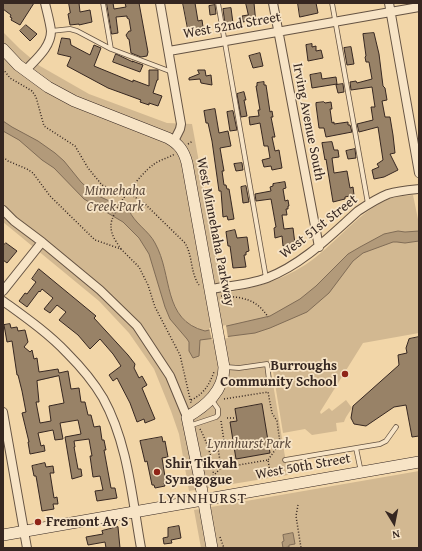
<!DOCTYPE html>
<html>
<head>
<meta charset="utf-8">
<style>
	body { margin:0 }
	#map { position:relative; width:422px; height:551px; overflow:hidden; background:#f2d6a8; font-family:"Gentium Book Plus",serif }
	canvas { display:block }
	.frame { position:absolute; inset:0; border:4px solid #362721; pointer-events:none }
	.north { position:absolute; left:374px; top:503px; width:40px; height:40px; -webkit-text-stroke:3px #f7e4c6; paint-order:stroke; rotate:170deg; font-size:11px; font-weight:700; line-height:16px; text-align:center; color:#362721 }
	.north::after { content:''; display:block; margin:auto; width:14px; height:18px; background:#362721; clip-path:polygon(50% 0,100% 100%,50% 72%,0 100%) }
</style>
</head>
<body>
<div id="map">
<canvas width="422" height="551"></canvas>
<div class="frame"></div>
<div class="north">N</div>
</div>
<script>
const ctx = document.querySelector('canvas').getContext('2d');
ctx.lineJoin = 'round';
function fillPath(path, color) { ctx.fillStyle = color; ctx.fill(path, 'evenodd'); }
function stroke(path, color, width, dash) { ctx.strokeStyle = color; ctx.lineWidth = width; ctx.lineCap = dash ? 'butt' : 'round'; ctx.setLineDash(dash || []); ctx.stroke(path); }
function label(font, color, halo, rows, align = 'center') {
  ctx.font = font + ' "Gentium Book Plus",serif'; ctx.lineWidth = 3.5; ctx.setLineDash([]); ctx.textBaseline = 'middle'; ctx.strokeStyle = halo; ctx.fillStyle = color; for (const [text, x, y, turn = 0] of rows) {
    ctx.save(); ctx.translate(x, y); ctx.rotate((+turn || 0) * Math.PI / 180); ctx.textAlign = isNaN(turn) ? turn : align; if (halo) ctx.strokeText(text, 0, 0); ctx.fillText(text, 0, 0); ctx.restore();
  }
}
fillPath(new Path2D(`
	M3,32L20,49L40,66L89,94L167,123L192,124L223,293C257,288 288,279 316,257C338,240 367,204 395,197C401,196 407,196 413,195L419,224V333L363,343L320,412L321,414L329,408L332,411L346,400L352,408C349,413 346,416 344,422L336,423L337,431L312,435L305,429L283,433L271,359H269L288,475L189,491L179,434L171,411L154,369L129,333L99,301L3,222Z
	M419,471V548H201L194,510Z`), '#d2b891');
const water = new Path2D(`
	M3,121L12,127L38,141L55,153L64,161L81,182L94,194L129,210C134,223 149,231 155,243C173,275 162,320 205,331L270,316L300,299L316,286L348,254L360,247L384,234L398,231L405,232L419,231V241L405,243L397,242H393L363,253L353,261L329,293L307,312L270,328L255,333L200,340L199,356L193,358L189,351V342L187,339L170,319L165,307L149,254L139,238L123,222L84,199L54,168L42,160L19,140L3,131Z
	M293,533L295,544L289,545V547L283,548L282,542L284,541L283,535Z`);
fillPath(water, '#b29a7a');
stroke(water, '#806c56', 1);
fillPath(new Path2D(`
	M226,325L228,338L212,340L209,328Z`), '#f2d6a8');
const building = new Path2D(`
	M3,3H34L20,25L11,20L12,18L10,17L11,15L3,9Z
	M69,3H79L80,12L90,10L92,22L79,25V24L70,25L68,14L70,13Z
	M107,3H113L114,9L126,7L125,3H139L148,52L147,56L141,57L131,53L129,39H128L126,35L129,31H131L129,19L127,18V16L116,17L118,33L112,34Z
	M183,3H195L198,21L202,20L203,27L188,29Z
	M246,3H254L256,24L247,25V21L243,22L242,16L248,15Z
	M298,3H316L318,13L300,17Z
	M215,5L216,14L210,15L209,6Z
	M231,8L233,23L225,24L223,9Z
	M26,25L37,34L30,41L20,31Z
	M374,33L379,54L383,86L385,88L387,100L382,101L385,117H390L393,135L395,153L390,154L398,170L384,177L374,179L372,170L379,167L377,164L383,160L378,127L359,132L357,124L373,120L371,107H375L372,87L351,90L350,82L356,81L357,83L372,79L369,62H366L365,57L366,56L363,34Z
	M62,38L70,39L71,45L90,55L94,45L101,48L94,66L133,82V80L149,86V70H158V80H157L153,93L162,96L158,106L149,103V105L140,102L141,100L108,88L67,66L71,57L58,54Z
	M312,44V47L316,46V51L321,50L323,58L308,61L306,45Z
	M351,47L354,64L347,65L344,48Z
	M260,53L263,66L253,68L249,56Z
	M116,54L133,62L132,61L143,65L140,72L113,62Z
	M198,70H205L206,76L211,75L212,85L201,83L200,79L189,80V78L199,74Z
	M321,73L322,79L336,77L337,84L312,88L310,75Z
	M264,82V85H266L270,112L272,111L273,117H271L275,137H272L275,151L279,150L282,168L272,170L271,166L264,167L262,160L270,158L268,146H264L260,123L250,125L249,117L259,116L258,110H260L256,86H257V83Z
	M343,84L344,92L338,93L336,85Z
	M244,92L246,100H244L247,116L241,117L237,94Z
	M324,102L325,103L331,102L332,109H330L332,123L334,122V124L348,122V125H350L352,132L326,137L324,128H319L316,105V103Z
	M215,109L219,133L228,131L231,146L220,148L224,171H222L224,185H226L227,189H229L234,219L228,220L227,216L223,217L221,191H219L212,141L208,123H206L204,111Z
	M233,111L237,130L230,131L227,112Z
	M332,142L334,150H338L339,157L332,158L334,173L347,171L350,188L353,187L354,195L345,197V199L333,202L326,159L325,160L322,143Z
	M355,149L356,158L348,159L346,151Z
	M242,163L243,170L236,171L234,164Z
	M285,182L286,188L283,189L285,201L288,200L289,206H288V209H286L287,215H282L284,229L293,228L295,244L283,246L282,236L275,238L274,228L276,227L271,199L256,201L255,194L271,191L270,187L273,186V184Z
	M246,186L249,202L243,203L241,187Z
	M235,230L237,238L247,237L249,251L246,252V255H244L246,267L233,268L230,246H228L226,232Z
	M6,243L17,251L7,263L3,260V246Z
	M39,269L96,316L94,318L128,355L135,364L134,368L139,378L142,376L147,385L142,388L155,419L145,423L144,419L137,422L130,403L117,378L113,381L109,375L121,366L113,354L100,339L90,349L78,335L59,320L66,312L57,305L50,313L44,309L53,298L42,289L40,292L39,291L27,307L19,301L25,293L27,294L36,282L32,279Z
	M10,324L11,328L17,327L18,331L25,330L28,342L24,347L30,352L32,350L34,359L37,358L39,372L58,369L59,373L68,371L71,389L79,388L81,402H85L88,415H91L94,427L100,426L102,440H104L106,450H104L111,488H115L117,498L97,501L95,491L103,490L100,476L93,477L90,456H92L89,439L74,441L75,447H74L78,469H81L82,476L72,479L65,437L81,434L78,420L60,423L63,439L55,440L53,430L38,433L41,446L44,445L45,451L30,454L28,442H29L22,413L26,412L22,391L18,375H17L12,341L7,342L4,325ZM59,376L64,403L49,406L51,421L40,423L36,402H39L37,381Z
	M419,337V436L412,437L406,405L394,407L366,426L354,424L351,418L353,406L399,365L398,355L407,353L406,348L409,339Z
	M262,404L270,453L236,459L230,422L237,421L235,409Z
	M162,437L163,442L165,441L168,457L162,458L166,483H164L165,486L155,488L154,485H152L147,461L145,462L140,441Z
	M45,463L46,467L53,466L54,473H50L54,498L57,497L58,504H53L54,509L42,511L36,476H34L32,466Z
	M179,526L181,538L171,540L172,543L164,544L163,538L168,537V528Z
	M118,527L120,548H106L105,542L88,545L86,537L103,534L102,531Z`);
fillPath(building, '#988267');
stroke(building, '#362721', 1);
const lane = new Path2D(`
	M103,3L111,49
	M218,3L266,278
	M332,3L368,204
	M51,31L70,29L77,31L111,49L172,72
	M223,379L240,385L269,380L267,364L239,368L226,367
	M189,426L216,417L218,415V409L211,399
	M356,448L380,444L386,441L396,427
	M285,460L356,448L361,472`);
const street = new Path2D(`
	M160,3L181,124L180,129L174,141
	M273,3L319,247
	M389,3L419,173
	M169,51L419,7
	M26,70C36,59 51,47 51,31C50,22 47,12 45,3
	M3,210L14,221L42,242L100,290L137,326L170,376L187,417
	M210,289C229,286 249,285 267,278C303,264 330,236 358,211C367,205 378,198 388,194C398,191 409,190 419,189
	M3,291L42,242
	M3,301C25,317 48,333 67,353C80,366 93,381 103,398C128,443 132,498 141,548
	M3,412L27,548`);
const secondary = new Path2D(`
	M3,49L18,65L48,87L74,101L168,138C179,144 184,151 187,163L224,367C224,391 206,406 187,417L199,475L212,548
	M3,535L419,462`);
stroke(lane, '#655343', 5.5);
stroke(street, '#655343', 10);
stroke(secondary, '#362721', 12);
stroke(new Path2D(`
	M3,69L10,78L32,91L36,97L44,126L75,146L88,168L102,185L113,190L127,193L142,201L185,243C193,256 190,272 199,285
	M188,144L193,141
	M3,157L8,161L27,169L33,173L50,196L95,240L121,249L139,267L148,285L155,307L180,355L191,403
	M121,249C117,243 111,235 111,227C109,213 141,173 153,165C159,160 168,158 175,154
	M221,296C241,297 256,298 268,317
	M224,399L268,392L272,413L277,421L280,443L268,460
	M191,400C204,394 209,385 214,372
	M227,418H236
	M221,421L224,441L217,442L221,467
	M200,429C206,439 215,465 213,477C213,480 211,483 210,486
	M213,476L221,468L268,460L271,478
	M298,505L296,516L301,548
	M220,537L224,548`), '#362721', 1.5, [1, 2]);
stroke(lane, '#f7e4c6', 4);
stroke(street, '#f7e4c6', 8);
stroke(secondary, '#f7e4c6', 11);
for (const [x, y, r, color] of [
	[345,374,4,"#8f2418"],
	[157,472,4,"#8f2418"],
	[38,522,4,"#8f2418"]
]) { const dot = new Path2D(); dot.arc(x, y, r, 0, 2 * Math.PI); ctx.fillStyle = color; ctx.fill(dot); stroke(dot, '#f7e4c6', 1.5); }
label('14px', '#362721', '#f7e4c6', [
	["West 52nd Street",232,26,-10],
	["Irving Avenue South",308,122,79],
	["West 51st Street",319,227,-38],
	["West Minnehaha Parkway",215,232,79],
	["West 50th Street",303,467,-10]
]);
label('italic 14px', '#5d4b3d', '#f7e4c6', [
	["Minnehaha",115,191],
	["Creek Park",115,207],
	["Lynnhurst Park",249,444]
]);
label('bold 14px', '#362721', '#f7e4c6', [
	["Burroughs",337,366,"right"],
	["Community School",337,382,"right"],
	["Shir Tikvah",165,464],
	["Synagogue",165,480],
	["Fremont Av S",46,522]
], 'left');
ctx.letterSpacing = '1px';
label('15px', '#362721', '#f7e4c6', [
	["LYNNHURST",203,499]
]);
ctx.letterSpacing = '0px';
</script>
</body>
</html>
